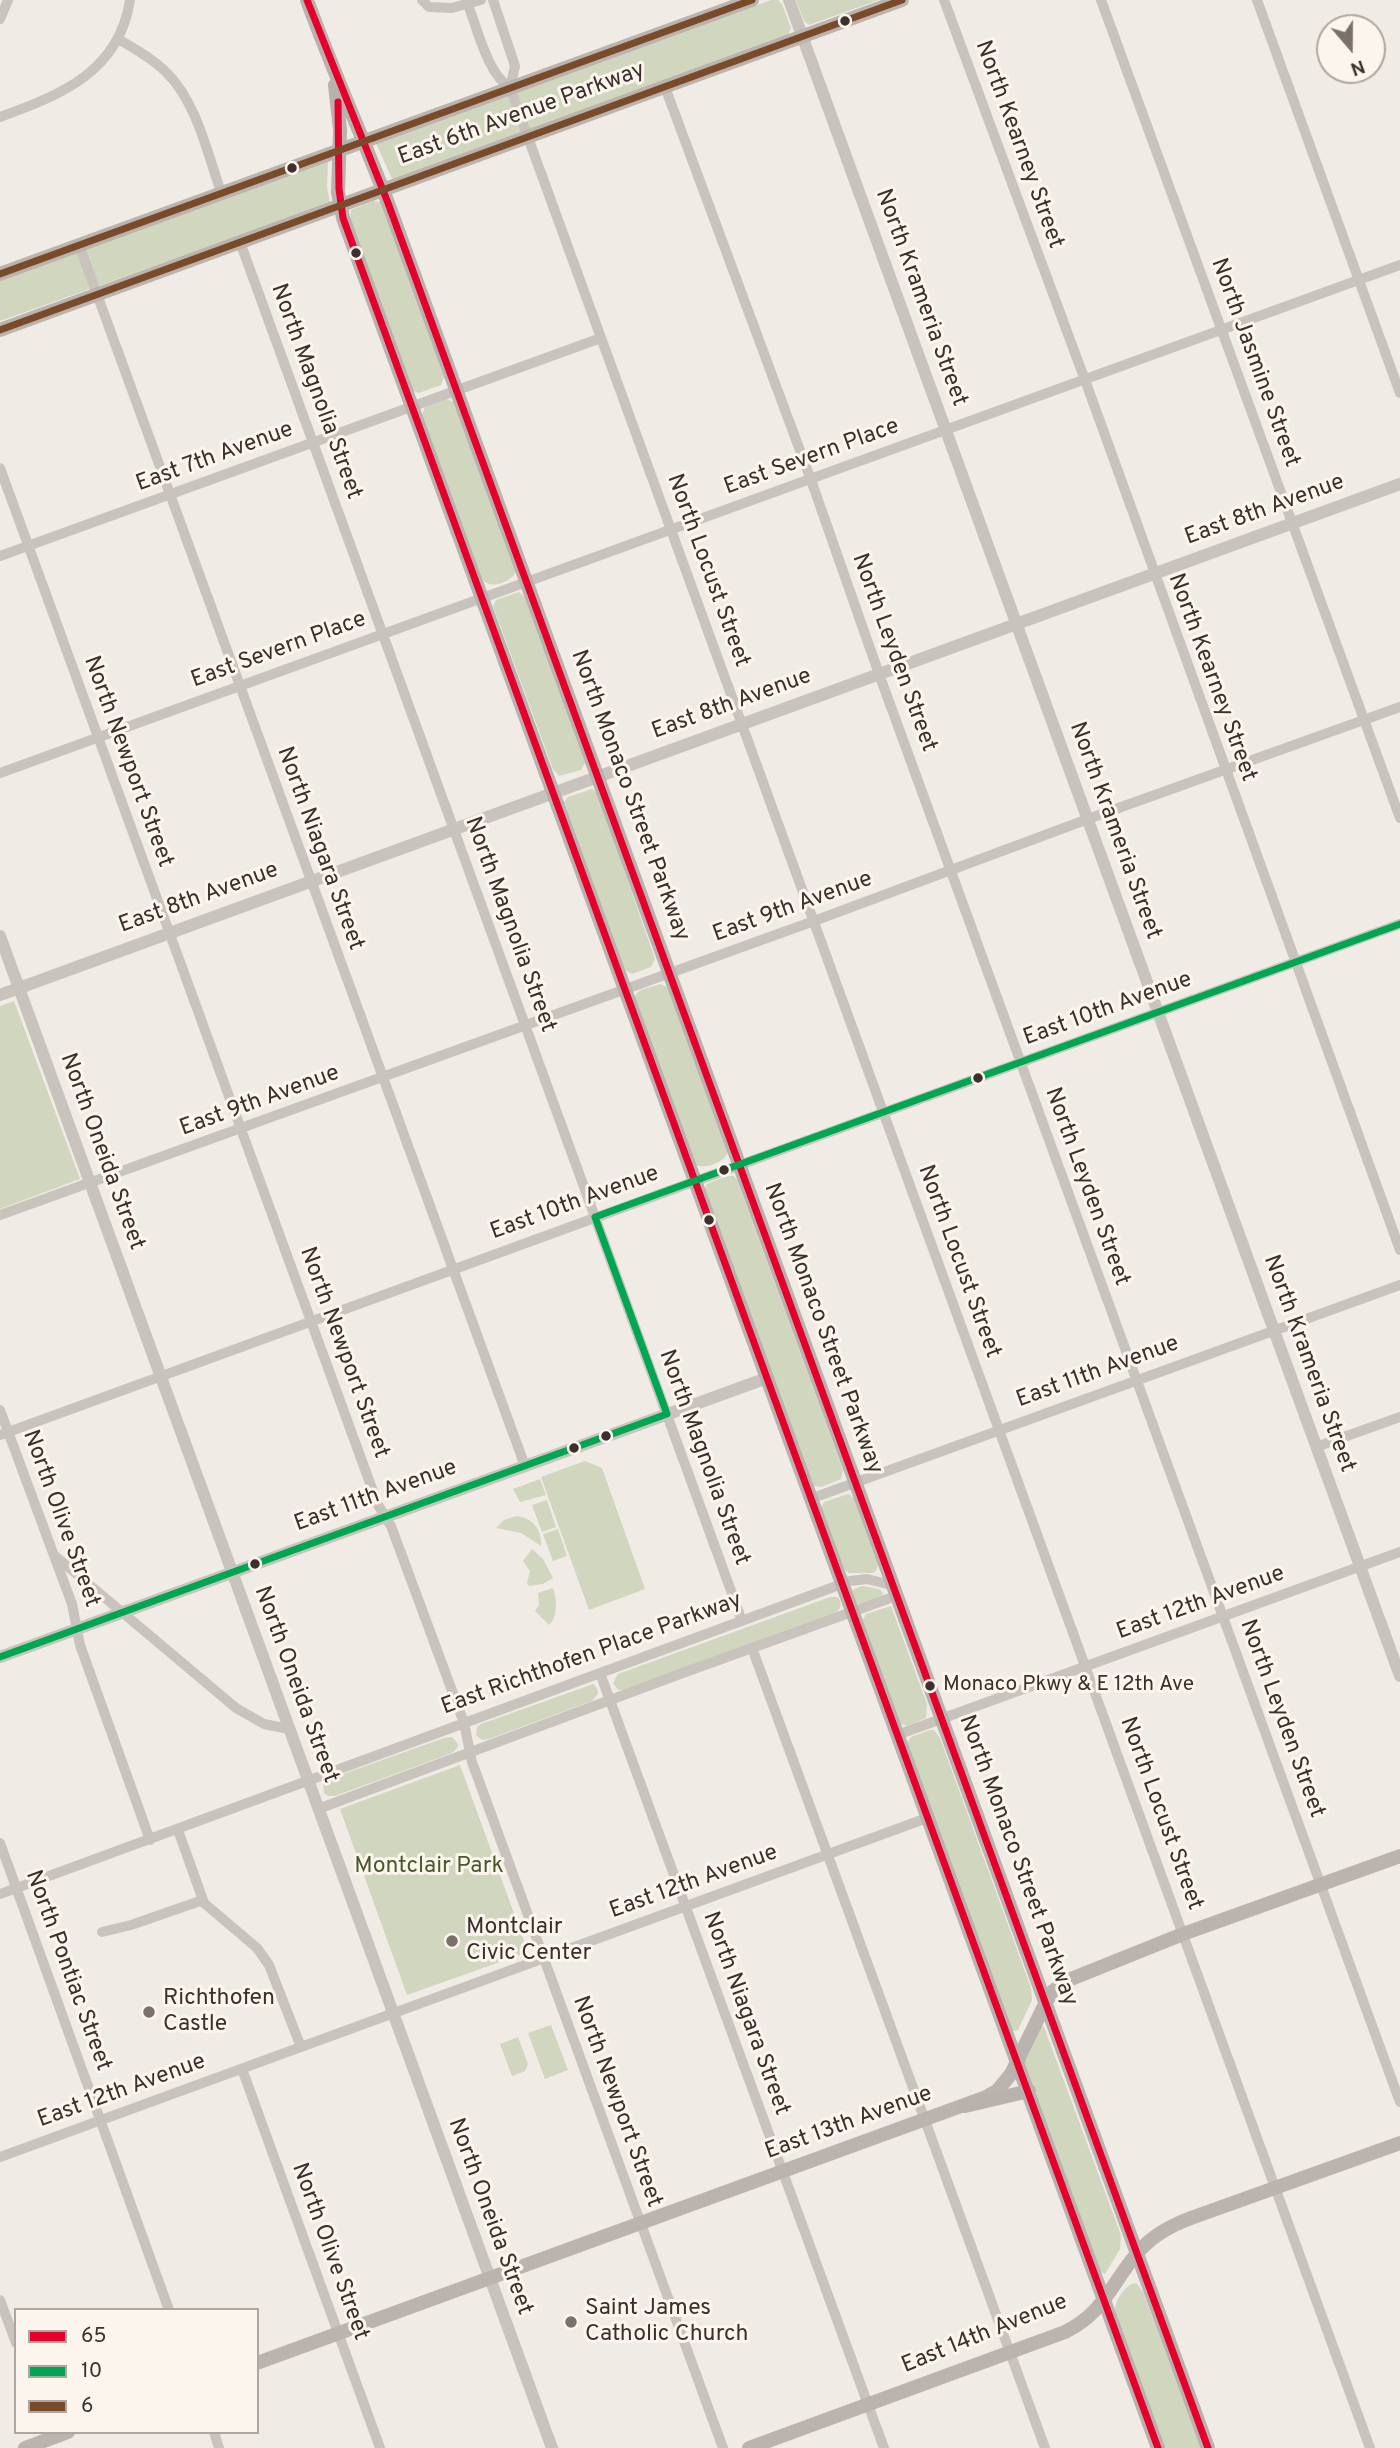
<!DOCTYPE html>
<html>
<head>
<meta charset="utf-8">
<style>
	body { margin:0 }
	#map { position:relative; width:1400px; height:2448px; overflow:hidden; background:#f0ebe5; font-family:Overpass,sans-serif }
	canvas { display:block }
	.legend { position:absolute; left:14px; top:2308px; width:245px; height:126px; box-sizing:border-box; background:#fbf5ee; border:2px solid #aea6a0; margin:0; padding:9px 12px; list-style:none; font-size:21px; color:#3b302b }
	.legend li { display:flex; align-items:center; gap:14px; height:35px }
	.legend b { width:35px; border:2px solid #aea6a0 }
	.north { position:absolute; left:1316px; top:14px; width:70px; height:70px; box-sizing:border-box; background:#fbf5ee; border:2px solid #aea6a0; border-radius:50%; rotate:160deg; font-size:19px; font-weight:700; line-height:28px; text-align:center; color:#3b302b }
	.north::after { content:''; display:block; margin:auto; width:24px; height:32px; background:#7a716c; clip-path:polygon(50% 0,100% 100%,50% 72%,0 100%) }
</style>
</head>
<body>
<div id="map">
<canvas width="1400" height="2448"></canvas>
<ul class="legend">
<li><b style="height:9px;background:#e4002b"></b>65</li>
<li><b style="height:9px;background:#00a651"></b>10</li>
<li><b style="height:9px;background:#7a4b2a"></b>6</li>
</ul>
<div class="north">N</div>
</div>
<script>
const ctx = document.querySelector('canvas').getContext('2d');
ctx.lineJoin = 'round';
function fillPath(path, color) { ctx.fillStyle = color; ctx.fill(path, 'evenodd'); }
function stroke(path, color, width, dash) { ctx.strokeStyle = color; ctx.lineWidth = width; ctx.lineCap = dash ? 'butt' : 'round'; ctx.setLineDash(dash || []); ctx.stroke(path); }
function label(font, color, halo, rows, align = 'center') {
  ctx.font = font + ' Overpass,sans-serif'; ctx.lineWidth = 6; ctx.setLineDash([]); ctx.textBaseline = 'middle'; ctx.strokeStyle = halo; ctx.fillStyle = color; for (const [text, x, y, turn = 0] of rows) {
    ctx.save(); ctx.translate(x, y); ctx.rotate((+turn || 0) * Math.PI / 180); ctx.textAlign = isNaN(turn) ? turn : align; if (halo) ctx.strokeText(text, 0, 0); ctx.fillText(text, 0, 0); ctx.restore();
  }
}
fillPath(new Path2D(`
	M771,0H778L782,4L791,28L788,35L396,178L392,179L376,143Z
	M796,0H879L809,25L804,21Z
	M328,161L327,187L330,203L0,321V280Z
	M373,201L381,202L384,207L444,377L441,385L419,393L413,391L350,221L351,210Z
	M446,399L454,402L515,570V574C507,583 492,589 483,580L422,415L425,407Z
	M519,592L526,598L585,763L581,770L559,776L553,769L493,606L496,600Z
	M592,789L597,792L655,959L651,967L632,974L625,970L564,802L568,797Z
	M661,984L667,987L728,1152C724,1163 706,1169 696,1165L634,997L640,990Z
	M14,1001L80,1179L0,1209V1006Z
	M726,1176H734L737,1180L843,1470L841,1479L821,1487L813,1486L704,1190L707,1184Z
	M585,1461L602,1468L645,1589L589,1610L541,1477Z
	M540,1479L546,1495L520,1502L513,1489Z
	M848,1494L854,1498L878,1565L876,1571L873,1573H849L842,1568L821,1508L824,1502Z
	M547,1500L556,1527L542,1532L532,1505Z
	M516,1516C533,1518 542,1529 541,1546L521,1533L496,1528L504,1520Z
	M558,1529L567,1556L553,1561L543,1534Z
	M532,1549L543,1559L553,1578L543,1584L529,1586L527,1583L530,1571L523,1561Z
	M862,1586L879,1589L883,1593L882,1597L860,1604L856,1603L852,1590Z
	M553,1588C557,1599 558,1618 549,1625L535,1611L539,1605L538,1593Z
	M830,1597H837C843,1602 841,1607 837,1612L624,1690H618L613,1683L618,1674Z
	M891,1606L927,1704L926,1718L907,1726L899,1723L863,1620L866,1614Z
	M593,1684L597,1688L598,1694L592,1701L489,1739L482,1740L476,1735L477,1727L481,1724Z
	M930,1730H934L940,1738L1031,1988L1032,2000L1018,2030L1015,2031L1011,2030L906,1744L911,1737Z
	M452,1737L458,1744V1747L452,1753L335,1796H328L324,1793L323,1784L326,1780L444,1738Z
	M460,1765L528,1952L407,1995L340,1809Z
	M551,2025L568,2070L545,2079L528,2033Z
	M1041,2025L1044,2027L1121,2235L1120,2249L1105,2274L1100,2271L1023,2063Z
	M518,2037L528,2064L525,2071L512,2076L500,2044Z
	M1134,2283L1137,2284L1143,2292L1201,2448H1164L1115,2312C1114,2301 1124,2287 1134,2283Z`), '#d1d6bf');
stroke(new Path2D(`
	M422,0L429,7L452,8L481,0
	M493,0L515,66L510,88
	M944,0L1085,380L1400,1250
	M1101,0L1400,818
	M1257,0L1400,393
	M468,5C478,30 487,73 510,88L1370,2448
	M0,19L8,0
	M118,39C135,49 153,59 167,73C197,103 207,153 221,192
	M665,87L811,480L879,674L1400,2102
	M0,117C61,95 119,72 130,0
	M240,242L742,1621
	M79,245L525,1466
	M0,468L378,1505L391,1526L464,1723L472,1762L723,2448
	M0,556L601,338
	M0,773L1400,265
	M0,1215L814,921L1088,819L1400,707
	M0,1410L72,1604L80,1645L150,1840
	M0,1435L1400,924
	M1316,1447L1400,1417
	M810,1499L1400,1285
	M54,1555L236,1708L264,1724L289,1729
	M752,1648L1045,2448
	M600,1673L884,2448
	M897,1735L1400,1552
	M318,1809L680,1674L896,1596
	M178,1830L204,1903L257,1948L269,1965L301,2047
	M0,1843L169,2310
	M0,1894L850,1581L867,1579L891,1585
	M102,1932L131,1925L203,1900
	M242,2069L380,2448
	M0,2157L927,1818
	M0,2300L16,2343
	M214,2432L219,2448`), '#c9c3be', 10);
stroke(new Path2D(`
	M789,0L1400,1676
	M0,936L552,2448
	M0,995L1400,484
	M0,1657L767,1378`), '#c9c3be', 12);
stroke(new Path2D(`
	M0,274L752,0
	M0,330L902,0
	M257,2363L986,2097L997,2091L1011,2074L1046,2002L1053,1991L1066,1981L1183,1934L1400,1856
	M25,2448L68,2432
	M749,2448L1065,2332C1107,2311 1112,2280 1141,2249C1155,2234 1172,2225 1191,2218L1400,2143`), '#bab3ae', 14);
stroke(new Path2D(`
	M307,0C332,69 362,135 388,203L1208,2448
	M335,85L340,130L338,192L343,218L1158,2448
	M965,2106L1029,2091`), '#b8b1ad', 14);
stroke(new Path2D(`
	M307,0L388,203L1208,2448
	M338,102L339,189L343,218L1158,2448`), '#e4002b', 7);
stroke(new Path2D(`
	M0,1657L667,1414L595,1217L1400,924`), '#00a651', 7);
stroke(new Path2D(`
	M0,274L752,0
	M0,330L902,0`), '#7a4b2a', 7);
for (const [x, y, r, color] of [
	[845,21,6,"#3b302b"],
	[292,168,6,"#3b302b"],
	[356,253,6,"#3b302b"],
	[978,1078,6,"#3b302b"],
	[724,1170,6,"#3b302b"],
	[709,1220,6,"#3b302b"],
	[606,1436,6,"#3b302b"],
	[574,1448,6,"#3b302b"],
	[255,1564,6,"#3b302b"],
	[930,1686,6,"#3b302b"],
	[452,1941,7,"#7a716c"],
	[149,2012,7,"#7a716c"],
	[571,2322,7,"#7a716c"]
]) { const dot = new Path2D(); dot.arc(x, y, r, 0, 2 * Math.PI); ctx.fillStyle = color; ctx.fill(dot); stroke(dot, '#fbf5ee', 2.5); }
label('21px', '#3b302b', '#fbf5ee', [
	["Monaco Pkwy & E 12th Ave",943,1686]
], 'left');
label('23px', '#3b302b', '#fbf5ee', [
	["East 6th Avenue Parkway",522,115,-20],
	["North Kearney Street",1018,145,70],
	["North Krameria Street",920,298,70],
	["North Jasmine Street",1254,363,70],
	["North Magnolia Street",315,392,70],
	["East 7th Avenue",215,458,-20],
	["East Severn Place",812,458,-20],
	["East 8th Avenue",1265,511,-20],
	["North Locust Street",707,571,70],
	["East Severn Place",279,651,-20],
	["North Leyden Street",893,653,70],
	["North Kearney Street",1211,678,70],
	["East 8th Avenue",732,705,-20],
	["North Newport Street",127,762,70],
	["North Monaco Street Parkway",629,796,70],
	["North Krameria Street",1114,831,70],
	["North Niagara Street",319,849,70],
	["East 8th Avenue",199,899,-20],
	["East 9th Avenue",793,908,-20],
	["North Magnolia Street",509,925,70],
	["East 10th Avenue",1108,1010,-20],
	["East 9th Avenue",260,1102,-20],
	["North Oneida Street",101,1152,70],
	["North Leyden Street",1086,1187,70],
	["East 10th Avenue",575,1204,-20],
	["North Locust Street",958,1262,70],
	["North Monaco Street Parkway",822,1329,70],
	["North Newport Street",343,1353,70],
	["North Krameria Street",1308,1364,70],
	["East 11th Avenue",1098,1373,-20],
	["North Magnolia Street",703,1458,70],
	["East 11th Avenue",376,1497,-20],
	["North Olive Street",60,1519,70],
	["East 12th Avenue",1201,1604,-20],
	["East Richthofen Place Parkway",592,1655,-20],
	["North Oneida Street",295,1685,70],
	["North Leyden Street",1281,1719,70],
	["North Locust Street",1160,1814,70],
	["North Monaco Street Parkway",1017,1861,70],
	["East 12th Avenue",694,1883,-20],
	["North Pontiac Street",67,1971,70],
	["North Niagara Street",745,2014,70],
	["East 12th Avenue",122,2092,-20],
	["North Newport Street",616,2102,70],
	["East 13th Avenue",849,2124,-20],
	["North Oneida Street",489,2217,70],
	["North Olive Street",329,2252,70],
	["East 14th Avenue",985,2335,-22]
]);
label('23px', '#4a5a2e', '#fbf5ee', [
	["Montclair Park",429,1867]
]);
label('23px', '#3b302b', '#fbf5ee', [
	["Montclair",466,1928],
	["Civic Center",466,1954],
	["Richthofen",163,1999],
	["Castle",163,2025],
	["Saint James",585,2309],
	["Catholic Church",585,2335]
], 'left');
</script>
</body>
</html>
